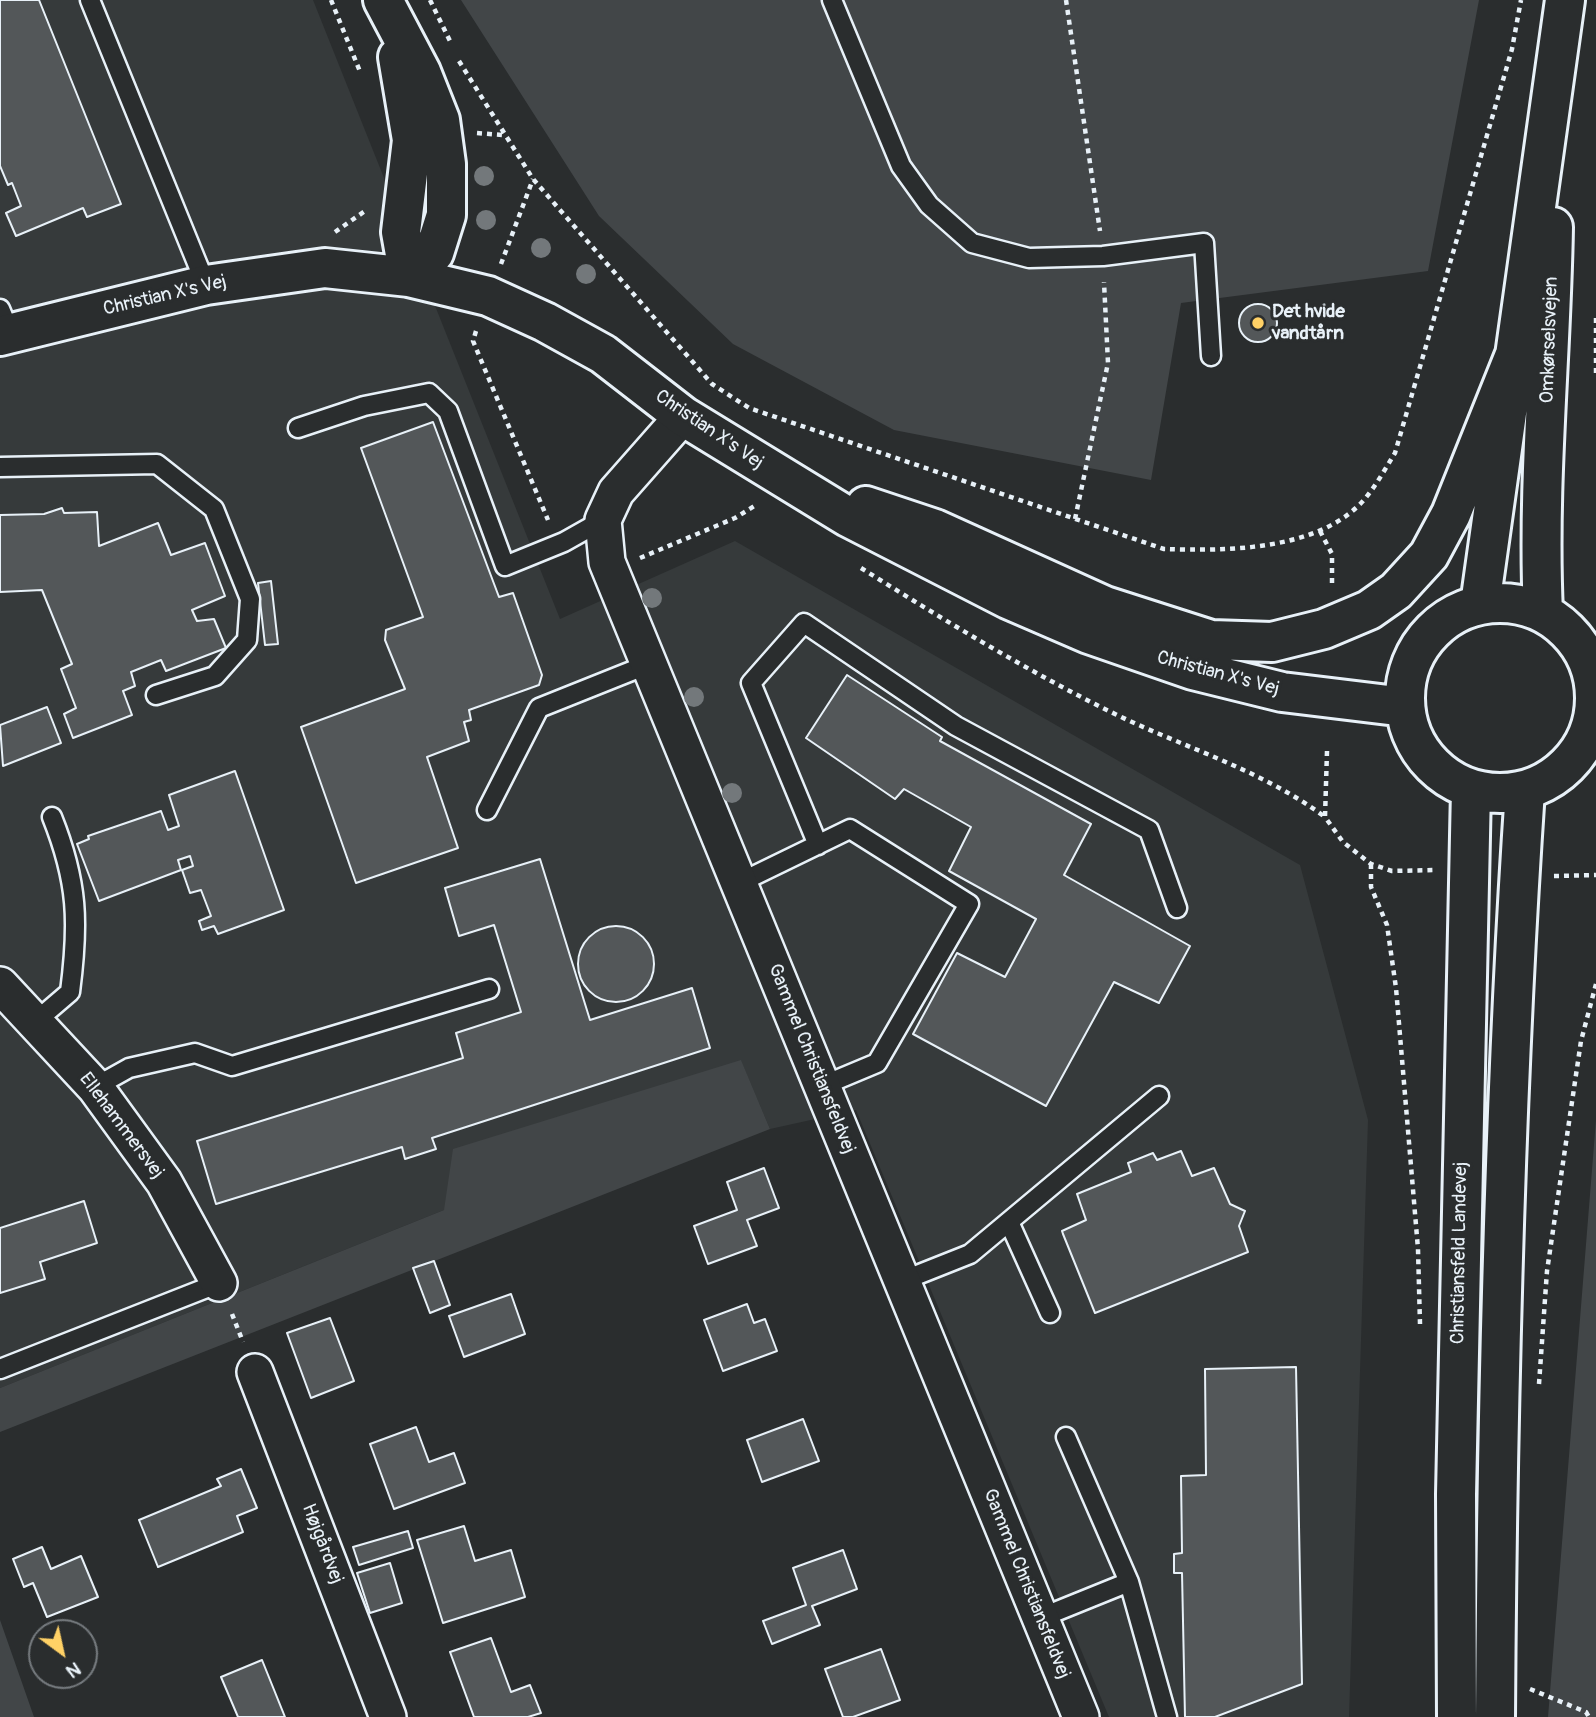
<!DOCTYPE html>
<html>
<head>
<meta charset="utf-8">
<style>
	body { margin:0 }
	#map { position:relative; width:1596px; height:1717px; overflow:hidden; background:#2a2d2e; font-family:Pangolin,sans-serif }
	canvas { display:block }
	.north { position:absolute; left:28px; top:1619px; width:70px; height:70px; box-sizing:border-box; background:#2a2d2e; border:2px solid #767b7f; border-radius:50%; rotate:147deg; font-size:19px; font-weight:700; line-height:28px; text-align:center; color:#e8f1f8 }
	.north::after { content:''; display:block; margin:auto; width:24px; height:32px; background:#ffd166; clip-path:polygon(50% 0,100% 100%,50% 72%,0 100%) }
</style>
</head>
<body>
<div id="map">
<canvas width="1596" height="1717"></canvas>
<div class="north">N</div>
</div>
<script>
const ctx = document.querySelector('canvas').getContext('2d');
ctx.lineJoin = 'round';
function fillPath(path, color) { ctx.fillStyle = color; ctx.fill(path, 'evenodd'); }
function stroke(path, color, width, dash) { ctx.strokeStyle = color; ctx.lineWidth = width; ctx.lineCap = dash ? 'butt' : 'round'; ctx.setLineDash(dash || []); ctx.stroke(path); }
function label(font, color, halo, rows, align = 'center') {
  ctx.font = font + ' Pangolin,sans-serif'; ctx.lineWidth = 6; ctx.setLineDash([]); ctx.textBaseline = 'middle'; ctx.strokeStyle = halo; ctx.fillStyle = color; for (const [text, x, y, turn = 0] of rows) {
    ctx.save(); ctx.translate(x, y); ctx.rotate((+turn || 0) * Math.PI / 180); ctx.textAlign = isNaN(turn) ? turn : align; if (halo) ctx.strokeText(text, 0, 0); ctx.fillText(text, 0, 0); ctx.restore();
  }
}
fillPath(new Path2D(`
	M0,0H313L560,619L735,541L1300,865L1368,1120L1349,1717H1109L856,1110L770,1129L741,1061L444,1210L0,1388Z`), '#363a3b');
fillPath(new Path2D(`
	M461,0H1479L1428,271L1181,303L1151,480L894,430L733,344L599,216Z
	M741,1060L770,1129L0,1432V1388L444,1210L453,1149Z
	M1596,1120V1717H1548Z
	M0,1620L34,1717H0Z`), '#424648');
const building = new Path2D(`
	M0,0H39L121,204L87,217L83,208L16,236L6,213L21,206L12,183L8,185L0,166Z
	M1239 323a19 19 0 1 1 38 0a19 19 0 1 1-38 0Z
	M433,422L499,597L513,593L542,675L539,685L469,710L471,720L464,722L469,741L427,757L458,848L356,883L301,727L405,689L385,640L386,630L423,617L361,448Z
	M62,508L64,513L97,512L99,546L158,523L171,555L205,543L225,596L192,610L197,621L214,619L226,648L166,671L161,660L131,672L135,686L123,691L132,715L73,738L64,714L76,708L61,669L72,664L42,590L0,592V515L44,514Z
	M271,581L278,644L265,645L258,583Z
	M847,675L942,737L940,741L1091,824L1064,875L1190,946L1159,1003L1114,982L1046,1106L913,1034L957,953L1005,977L1036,919L949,871L971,827L904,789L895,799L806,738Z
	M47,707L61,743L3,766L0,725Z
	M235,771L284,910L218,934L214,926L202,930L199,921L211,916L201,890L190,893L182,870L193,866L190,856L178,860L181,870L99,901L77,844L89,839L88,836L161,811L168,830L179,826L169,795Z
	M540,859L590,1020L692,988L710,1048L432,1138L436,1149L405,1159L402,1147L216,1204L197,1141L463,1058L456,1033L521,1012L494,925L459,936L445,888Z
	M578 964a38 38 0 1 1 76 0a38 38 0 1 1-76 0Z
	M1181,1151L1192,1176L1214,1168L1230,1204L1245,1211L1239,1226L1248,1252L1095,1313L1063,1234L1062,1231L1086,1220L1077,1194L1131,1172L1128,1163L1153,1153L1157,1160Z
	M764,1168L779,1208L747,1220L757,1246L708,1264L694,1226L737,1210L727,1182Z
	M84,1201L97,1243L40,1262L45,1279L0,1293V1228Z
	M434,1261L450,1305L430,1313L413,1268Z
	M511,1294L525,1334L464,1357L449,1316Z
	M747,1304L754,1323L765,1319L777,1351L723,1371L704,1320Z
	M330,1318L354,1381L311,1398L287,1333Z
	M1296,1367L1302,1684L1215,1717H1185L1182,1573H1174V1554L1182,1553L1181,1476L1206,1475L1205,1369Z
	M803,1419L819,1461L762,1482L747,1440Z
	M416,1427L429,1462L454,1453L465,1483L394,1509L370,1444Z
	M241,1469L257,1508L237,1516L243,1532L158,1567L139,1520L221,1486L217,1479Z
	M464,1526L475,1561L511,1550L525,1597L443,1623L417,1540Z
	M408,1531L413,1548L359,1565L353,1547Z
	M42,1547L51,1569L81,1556L98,1597L47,1617L33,1583L24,1587L13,1559Z
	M843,1550L857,1589L812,1606L820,1625L772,1644L763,1621L806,1605L793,1568Z
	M390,1563L402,1603L370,1613L357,1573Z
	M491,1638L511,1692L530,1685L541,1713L528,1717H474L450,1652Z
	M881,1649L900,1700L853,1717H843L825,1669Z
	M262,1660L285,1717H238L221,1677Z`);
fillPath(building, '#535759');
stroke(building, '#e8f1f8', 2);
const lane = new Path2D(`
	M90,0L206,285
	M832,0L901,166L929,205L972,243L1029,258L1103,256L1204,243L1211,356
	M0,309L10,333
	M298,428L364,406L429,393L448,411L505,566L564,542L603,520
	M0,467L157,464L214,509L250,599L247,640L215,676L156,695
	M487,810L539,708L649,664
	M818,845L751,683L804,623L956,726L1149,830L1177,908
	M739,883L850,829L969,904L877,1063L822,1086
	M35,1022L70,992C79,923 78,882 52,817
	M95,1087L129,1068L195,1053L232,1066L489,989
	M1009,1222L1050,1313
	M902,1281L970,1254L1159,1096
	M0,1369L219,1283
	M1129,1582L1167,1717
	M1040,1618L1129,1582L1066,1437`);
const street = new Path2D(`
	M683,416L616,492L603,520L607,562L1081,1717
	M0,985L95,1087L164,1182L219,1283
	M255,1372L388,1717`);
const secondary = new Path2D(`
	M383,0L421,72L440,120L446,164V215L434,253L409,277
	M398,57L412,140L401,232L409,277
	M0,336L206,285L325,268L409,277L488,296L545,322L603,354L683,416L848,517L1008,599L1089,634L1193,670L1282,692L1405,707
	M866,506L935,529L1105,606L1211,640L1272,642L1324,629L1369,610L1396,591L1429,555L1451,514L1514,357
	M1405 698a95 95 0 1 1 190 0a95 95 0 1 1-190 0Z
	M1480,605L1565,0
	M1543,613C1537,484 1551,356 1553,227
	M1457,1717L1456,1494L1471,789
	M1495,1717C1497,1408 1504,1099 1525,790`);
stroke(lane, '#e8f1f8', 23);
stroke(street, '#e8f1f8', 40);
stroke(secondary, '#e8f1f8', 44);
stroke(new Path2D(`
	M331,0L361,74
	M430,0L451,43
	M1066,0L1100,231
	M459,61L533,179L712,384L749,408L1164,549C1226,551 1316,551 1362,502C1375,488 1385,469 1395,453L1512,49L1521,0
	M477,133L503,135
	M335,232L365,211
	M501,264L533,179
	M1596,318V373
	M476,331L473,341L548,520
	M1075,519L1108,363L1104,282
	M1320,531L1332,554V585
	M640,558L735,518L756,505
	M861,568C944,620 1027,671 1115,714C1185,748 1262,770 1325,817
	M1327,751L1325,817L1343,842L1371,864L1392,871L1434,870
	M1371,864V887L1387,925L1396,988L1418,1249L1420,1324
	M1554,876L1596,875
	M232,1314L243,1342
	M1539,1384L1547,1271L1581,1041L1596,984
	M1530,1689L1586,1712L1589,1717`), '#e8f1f8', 4.5, [5, 5]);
stroke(lane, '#2a2d2e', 18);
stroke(street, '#2a2d2e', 35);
stroke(secondary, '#2a2d2e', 38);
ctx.fillStyle = '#73787b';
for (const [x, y] of [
	[484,176],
	[486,220],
	[541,248],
	[586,274],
	[652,598],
	[694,697],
	[732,793]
]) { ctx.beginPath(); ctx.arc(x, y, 10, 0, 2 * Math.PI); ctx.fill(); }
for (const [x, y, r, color] of [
	[1258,323,7,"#ffd166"]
]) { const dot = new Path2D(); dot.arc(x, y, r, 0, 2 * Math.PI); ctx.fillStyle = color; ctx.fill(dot); stroke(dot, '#2a2d2e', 2.5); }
label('19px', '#e8f1f8', '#2a2d2e', [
	["Christian X's Vej",165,296,-13],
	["Omkørselsvejen",1550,340,-88],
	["Christian X's Vej",709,430,34],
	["Christian X's Vej",1218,674,15],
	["Gammel Christiansfeldvej",811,1059,68],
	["Ellehammersvej",121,1126,53],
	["Christiansfeld Landevej",1460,1253,-89],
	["Højgårdvej",322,1544,69],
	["Gammel Christiansfeldvej",1026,1584,68]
]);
label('bold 19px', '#e8f1f8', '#2a2d2e', [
	["Det hvide",1272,312],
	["vandtårn",1272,334]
], 'left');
</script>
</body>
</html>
